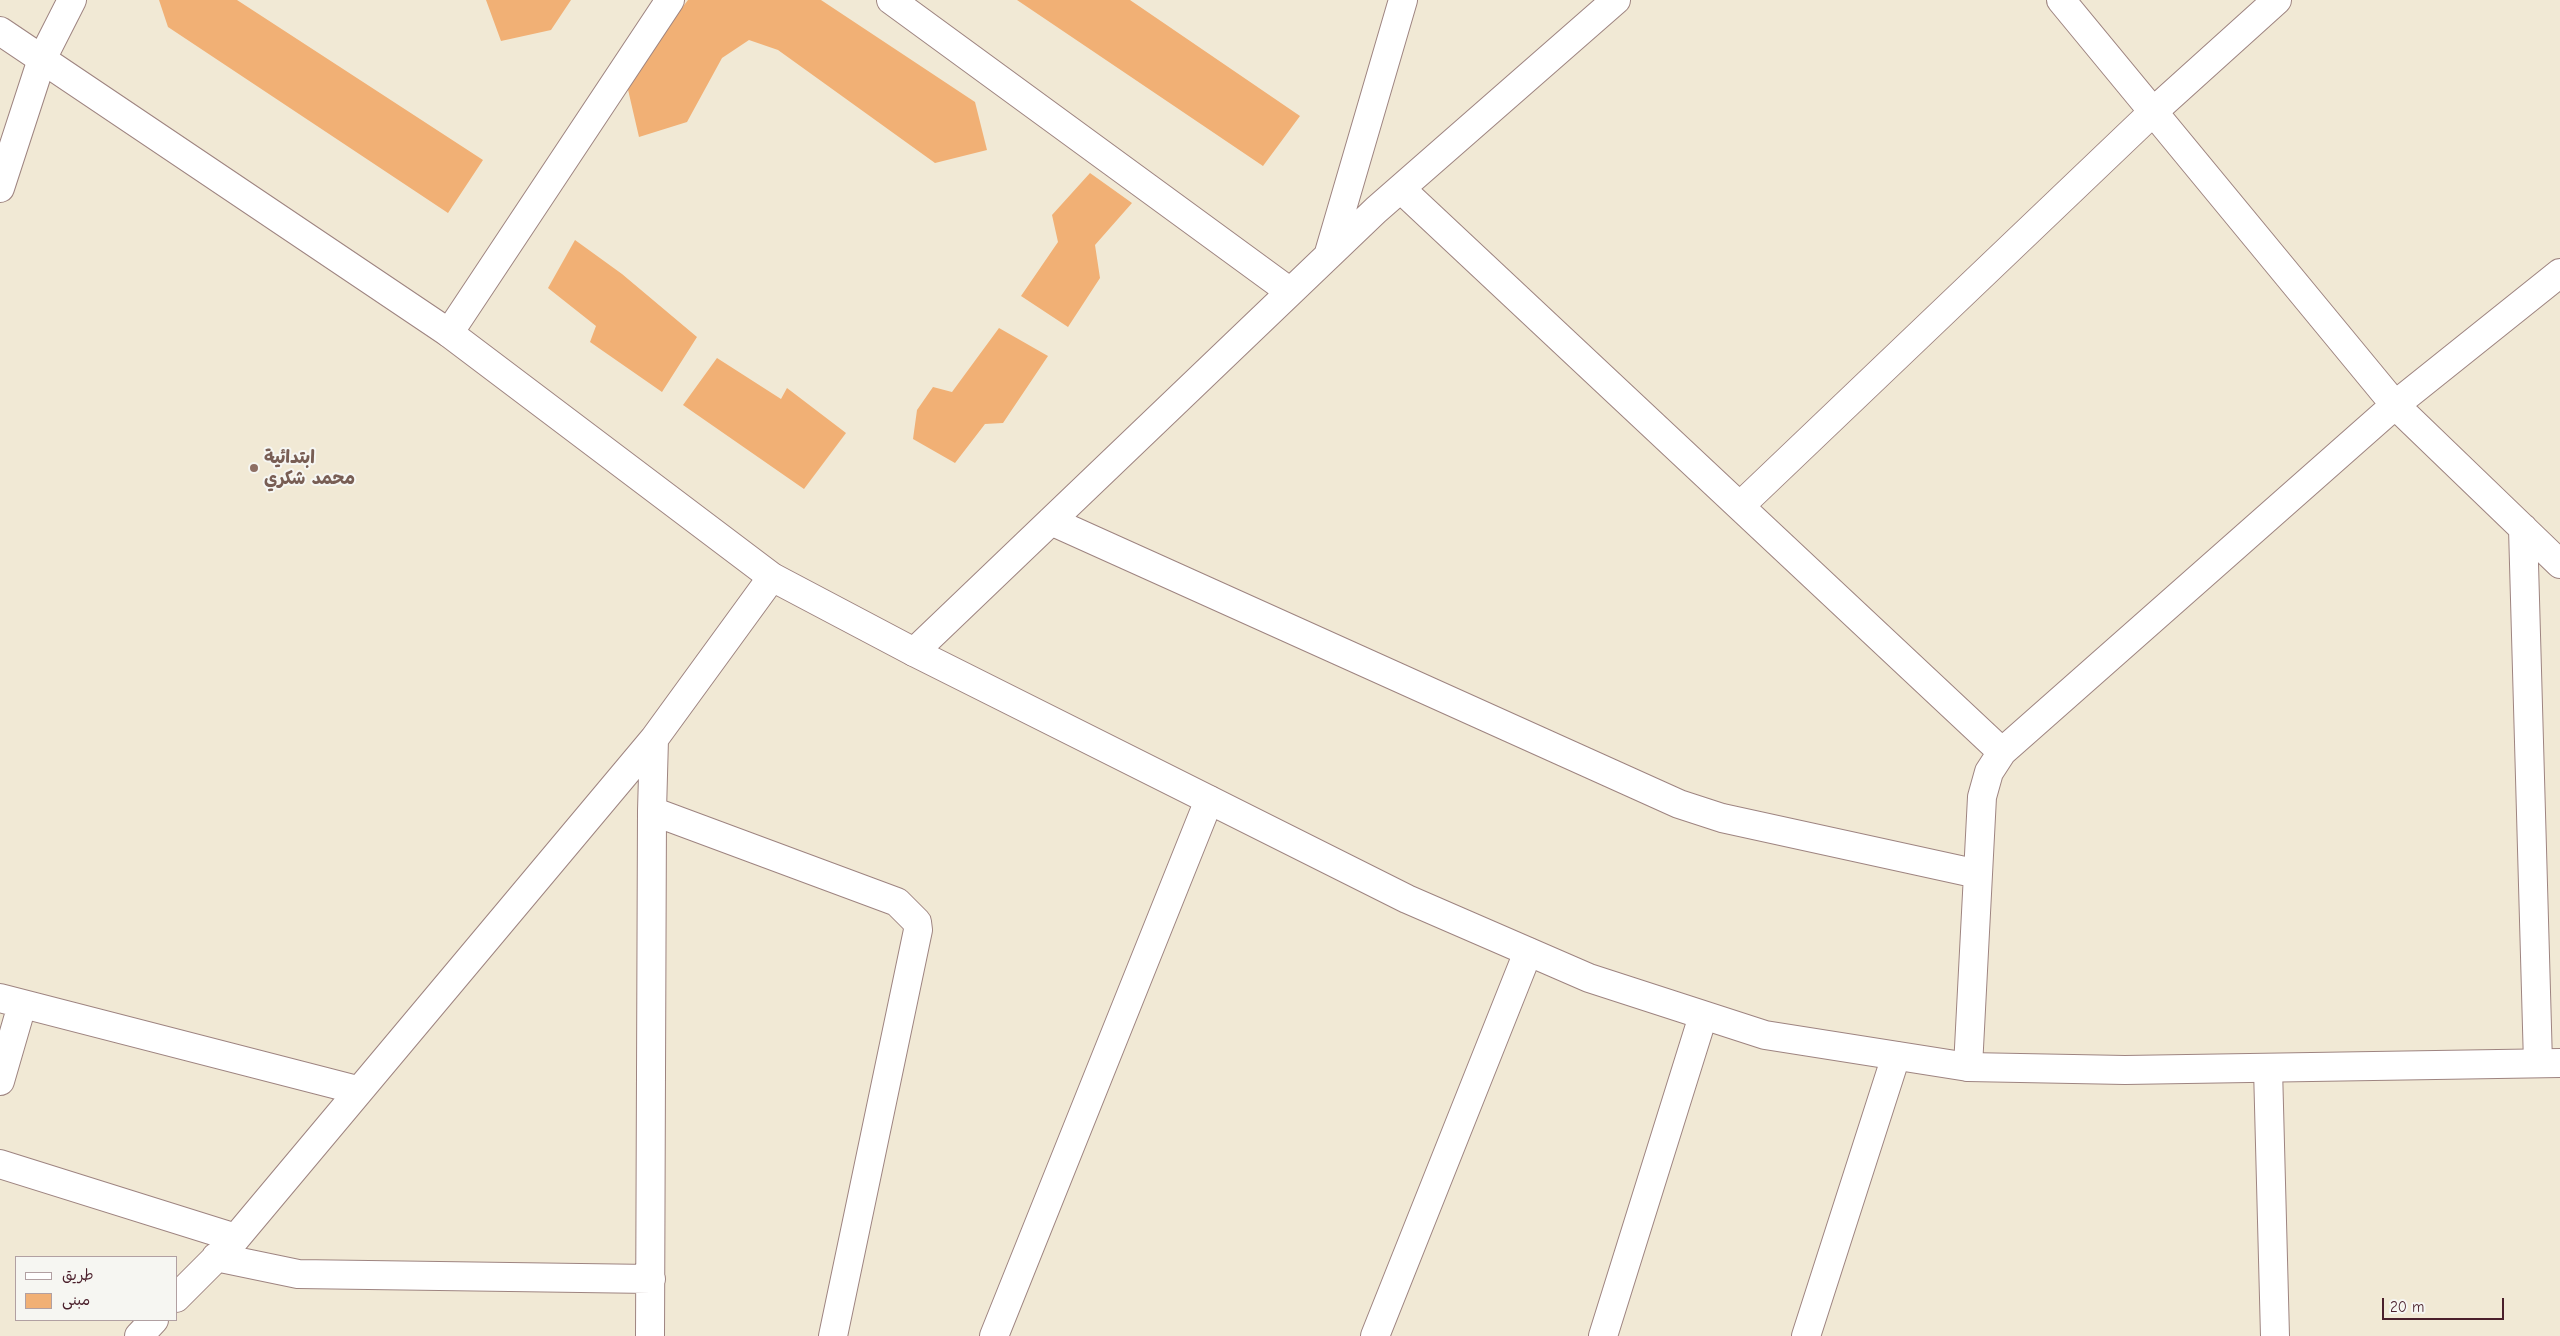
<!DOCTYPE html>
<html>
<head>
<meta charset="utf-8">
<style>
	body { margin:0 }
	#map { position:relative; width:2560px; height:1336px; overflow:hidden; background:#f1e9d5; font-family:"Comic Neue","Playpen Sans Arabic",sans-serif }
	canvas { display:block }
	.legend { position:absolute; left:15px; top:1256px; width:162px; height:65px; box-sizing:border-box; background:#f6f6f2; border:1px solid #b1a0a2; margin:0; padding:6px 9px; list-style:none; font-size:15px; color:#4a1f2b }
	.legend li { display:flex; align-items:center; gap:10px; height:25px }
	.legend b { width:25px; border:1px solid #b1a0a2 }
	.scale { position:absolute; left:2382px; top:1298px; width:122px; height:22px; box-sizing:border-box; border:2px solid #4a1f2b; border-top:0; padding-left:6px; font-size:15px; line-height:18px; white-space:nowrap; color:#4a1f2b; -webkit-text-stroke:4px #f6f6f2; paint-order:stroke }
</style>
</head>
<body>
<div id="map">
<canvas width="2560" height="1336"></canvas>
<ul class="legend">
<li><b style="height:6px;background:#fff"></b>طريق</li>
<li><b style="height:14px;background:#f1b075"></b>مبنى</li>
</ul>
<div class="scale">20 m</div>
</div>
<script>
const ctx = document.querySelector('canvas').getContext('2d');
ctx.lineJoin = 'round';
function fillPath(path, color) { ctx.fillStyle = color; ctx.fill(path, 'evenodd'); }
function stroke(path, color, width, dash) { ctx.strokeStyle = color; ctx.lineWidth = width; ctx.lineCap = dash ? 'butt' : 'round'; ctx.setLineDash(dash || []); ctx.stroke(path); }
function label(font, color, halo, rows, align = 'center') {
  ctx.font = font + ' "Comic Neue","Playpen Sans Arabic",sans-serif'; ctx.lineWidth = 4; ctx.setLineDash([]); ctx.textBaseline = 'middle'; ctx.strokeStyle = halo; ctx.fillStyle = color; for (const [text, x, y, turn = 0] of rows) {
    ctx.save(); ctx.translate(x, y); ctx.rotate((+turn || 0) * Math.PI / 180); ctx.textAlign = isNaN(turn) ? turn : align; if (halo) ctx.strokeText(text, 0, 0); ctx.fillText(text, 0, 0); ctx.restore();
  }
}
fillPath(new Path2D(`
	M159,0H237L483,160L448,213L168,27Z
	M486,0H571L551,30L501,41Z
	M688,0H821L975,102L987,150L935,163L778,50L749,40L722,58L687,122L639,137L626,81Z
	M1017,0H1130L1300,116L1263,166Z
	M1090,173L1132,203L1095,245L1100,278L1068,327L1021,296L1058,242L1052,215Z
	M575,240L622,274L697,337L662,392L590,342L596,326L548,288Z
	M999,328L1048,356L1003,423L985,424L955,463L913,439L917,410L933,387L952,392Z
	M717,358L781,399L787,388L846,433L804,489L683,405Z`), '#f1b075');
const minor = new Path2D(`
	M891,0L1289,291
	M2061,0L2395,405L2560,564
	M0,188L42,59L72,0
	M1401,189L2002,752
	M1329,253L1403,0
	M449,333L670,0
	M1740,506L2154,111L2277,0
	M1051,521L1679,804L1722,818L1978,874
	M2523,528L2538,1063
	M914,652L1376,210L1616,0
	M652,811L897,902L917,922L918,930L833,1336
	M0,998L357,1090
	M1968,1067L1982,797L1989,772L2002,752L2395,405L2560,273
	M2268,1068L2275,1336
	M0,1081L22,1005
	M0,1164L236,1238
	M216,1257L298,1274L651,1279
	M176,1298L236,1238L654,739L772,577
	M139,1336L154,1320
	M650,1336L652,811L654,739
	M994,1336L1209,800
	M1375,1336L1528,952
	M1603,1336L1703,1016
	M1806,1336L1896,1056`);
const tertiary = new Path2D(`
	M0,31L449,333L772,577L914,652L1407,899L1589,978L1765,1035L1968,1067L2125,1070L2560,1063`);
stroke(minor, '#9e8480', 30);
stroke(tertiary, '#9e8480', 30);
stroke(minor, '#fff', 28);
stroke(tertiary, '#fff', 28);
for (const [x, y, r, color] of [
	[254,468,5,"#8d6e63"]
]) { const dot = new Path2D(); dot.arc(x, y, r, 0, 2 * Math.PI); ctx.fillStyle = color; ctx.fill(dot); stroke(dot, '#f6f6f2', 2); }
label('bold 18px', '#785e54', '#f6f6f2', [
	["ابتدائية",264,458],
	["محمد شكري",264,479]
], 'left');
</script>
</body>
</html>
